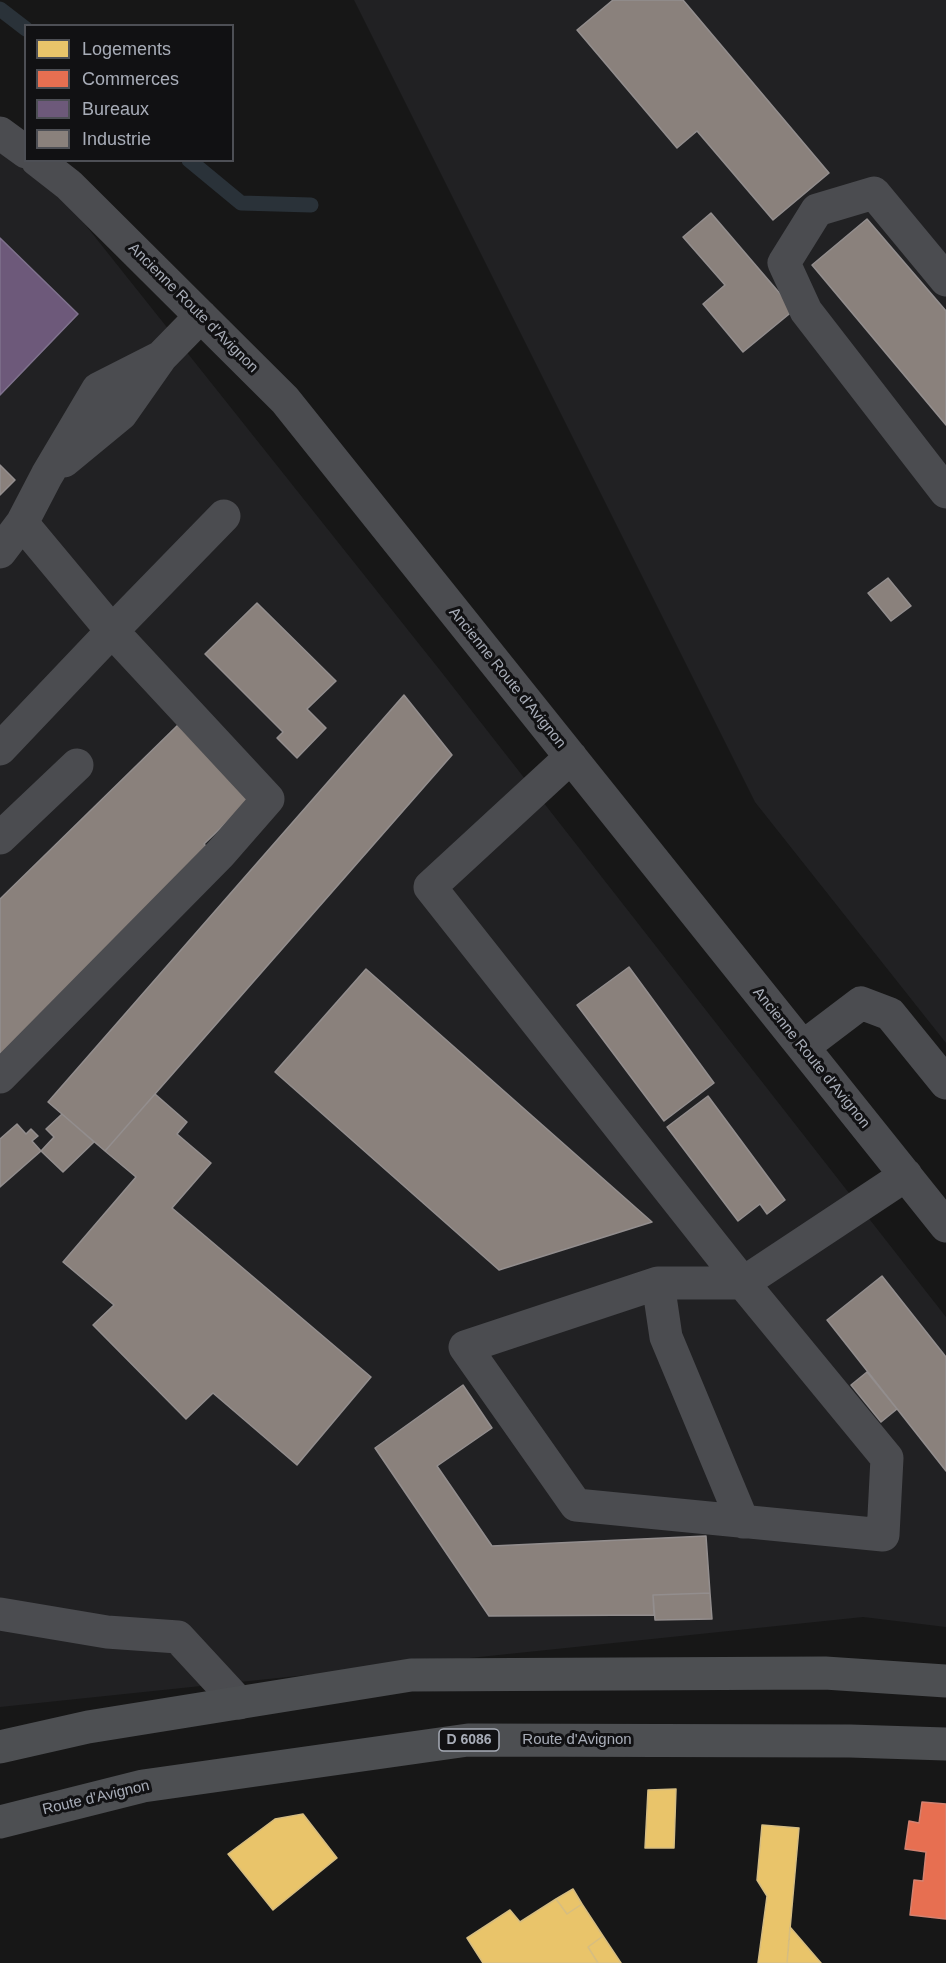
<!DOCTYPE html>
<html>
<head>
<meta charset="utf-8">
<style>
	body { margin:0 }
	#map { position:relative; width:946px; height:1963px; overflow:hidden; background:#171717; font-family:Helvetica,sans-serif }
	canvas { display:block }
	.legend { position:absolute; left:24px; top:24px; width:210px; height:138px; box-sizing:border-box; background:#111113; border:2px solid #4d4f55; margin:0; padding:8px 10px; list-style:none; font-size:18px; color:#a8adb8 }
	.legend li { display:flex; align-items:center; gap:12px; height:30px }
	.legend b { width:30px; border:2px solid #4d4f55 }
</style>
</head>
<body>
<div id="map">
<canvas width="946" height="1963"></canvas>
<ul class="legend">
<li><b style="height:16px;background:#e9c46a"></b>Logements</li>
<li><b style="height:16px;background:#e76f51"></b>Commerces</li>
<li><b style="height:16px;background:#6d597a"></b>Bureaux</li>
<li><b style="height:16px;background:#8a817c"></b>Industrie</li>
</ul>
</div>
<script>
const ctx = document.querySelector('canvas').getContext('2d');
ctx.lineJoin = 'round';
function fillPath(path, color) { ctx.fillStyle = color; ctx.fill(path, 'evenodd'); }
function stroke(path, color, width, dash) { ctx.strokeStyle = color; ctx.lineWidth = width; ctx.lineCap = dash ? 'butt' : 'round'; ctx.setLineDash(dash || []); ctx.stroke(path); }
function label(font, color, halo, rows, align = 'center') {
  ctx.font = font + ' Helvetica,sans-serif'; ctx.lineWidth = 6; ctx.setLineDash([]); ctx.textBaseline = 'middle'; ctx.strokeStyle = halo; ctx.fillStyle = color; for (const [text, x, y, turn = 0] of rows) {
    ctx.save(); ctx.translate(x, y); ctx.rotate((+turn || 0) * Math.PI / 180); ctx.textAlign = isNaN(turn) ? turn : align; if (halo) ctx.strokeText(text, 0, 0); ctx.fillText(text, 0, 0); ctx.restore();
  }
}
fillPath(new Path2D(`
	M354,0H946V1043L755,802Z
	M0,153L60,193L439,669L946,1317V1627L863,1617L0,1707Z`), '#212123');
const homes = new Path2D(`
	M676,1789L674,1848H645L648,1790Z
	M303,1814L337,1858L273,1910L228,1854L275,1819Z
	M762,1825L799,1828L787,1963H758L767,1896L757,1880Z
	M573,1889L582,1904L567,1914L556,1899Z
	M556,1899L567,1914L582,1904L603,1936L588,1947L598,1963H483L467,1938L510,1910L520,1922Z
	M790,1927L821,1963H787Z
	M603,1936L621,1963H598L588,1947Z`);
fillPath(homes, '#e9c46a');
stroke(homes, '#d6bd81', 1.5);
const shops = new Path2D(`
	M922,1802L946,1804V1919L910,1915L914,1880L923,1881L926,1852L905,1849L909,1821L919,1823Z`);
fillPath(shops, '#e76f51');
stroke(shops, '#d48270', 1.5);
const offices = new Path2D(`
	M0,238L78,314L0,395Z`);
fillPath(offices, '#6d597a');
stroke(offices, '#7f728d', 1.5);
const industry = new Path2D(`
	M613,0H683L829,173L773,220L697,131L677,148L577,30Z
	M711,213L794,310L743,352L703,304L725,285L683,237Z
	M867,219L946,311V425L812,265Z
	M0,465L15,480L0,495Z
	M888,578L911,606L891,621L868,593Z
	M257,603L336,681L307,709L326,728L297,758L277,738L283,732L205,654Z
	M404,695L452,755L105,1151L48,1102Z
	M180,723L252,798L204,844L211,851L0,1057V899Z
	M629,967L714,1083L664,1121L577,1005Z
	M366,969L652,1222L499,1270L275,1072Z
	M155,1094L187,1122L177,1134L211,1163L172,1208L371,1377L297,1465L213,1393L186,1419L93,1325L114,1305L63,1262L136,1177L105,1151Z
	M708,1096L785,1200L767,1214L760,1204L738,1221L667,1127Z
	M62,1114L94,1142L63,1172L41,1151L54,1137L46,1129Z
	M17,1124L26,1134L31,1129L38,1136L32,1141L41,1151L0,1187V1139Z
	M882,1276L946,1357V1471L827,1320Z
	M867,1372L897,1409L881,1422L851,1385Z
	M463,1385L492,1428L437,1466L492,1546L706,1536L710,1593L653,1595L654,1615L489,1616L375,1448Z
	M710,1593L712,1619L655,1620L653,1595Z`);
fillPath(industry, '#8a817c');
stroke(industry, '#938e8e', 1.5);
stroke(new Path2D(`
	M0,9L26,29
	M189,160L241,203L311,205`), '#2a3239', 15);
stroke(new Path2D(`
	M0,133L26,152
	M37,160L69,185L285,400L946,1226
	M946,280L874,193L817,210L784,263L806,311L946,492
	M64,461L121,414L161,357L201,316
	M0,552L22,523L47,475L98,389L161,357
	M0,749L112,631L22,523
	M571,757L430,887L743,1283L906,1175
	M0,838L77,765
	M803,1047L861,1003L890,1014L946,1083
	M0,1077L220,854L268,799L112,631L224,516
	M658,1283H743L887,1458L883,1535L576,1505L465,1347Z
	M658,1283L666,1337L743,1522
	M0,1614L107,1632L178,1637L239,1703`), '#4b4c50', 33);
stroke(new Path2D(`
	M0,1747L88,1727L411,1675L825,1673L946,1681
	M0,1822L143,1786L468,1740L850,1741L946,1744`), '#4d4f52', 33);
for (const [x, y, w] of [
	[469,1740,60]
]) { const box = new Path2D(); box.roundRect(x - w / 2, y - 11, w, 22, 4.5); ctx.fillStyle = '#111113'; ctx.fill(box); stroke(box, '#a8adb8', 1.5); }
label('bold 14px', '#a8adb8', null, [
	["D 6086",469,1740]
]);
label('15px', '#a8adb8', '#111113', [
	["Ancienne Route d'Avignon",193,308,45],
	["Ancienne Route d'Avignon",507,678,51],
	["Ancienne Route d'Avignon",811,1058,51],
	["Route d'Avignon",577,1740],
	["Route d'Avignon",96,1798,-13]
]);
</script>
</body>
</html>
